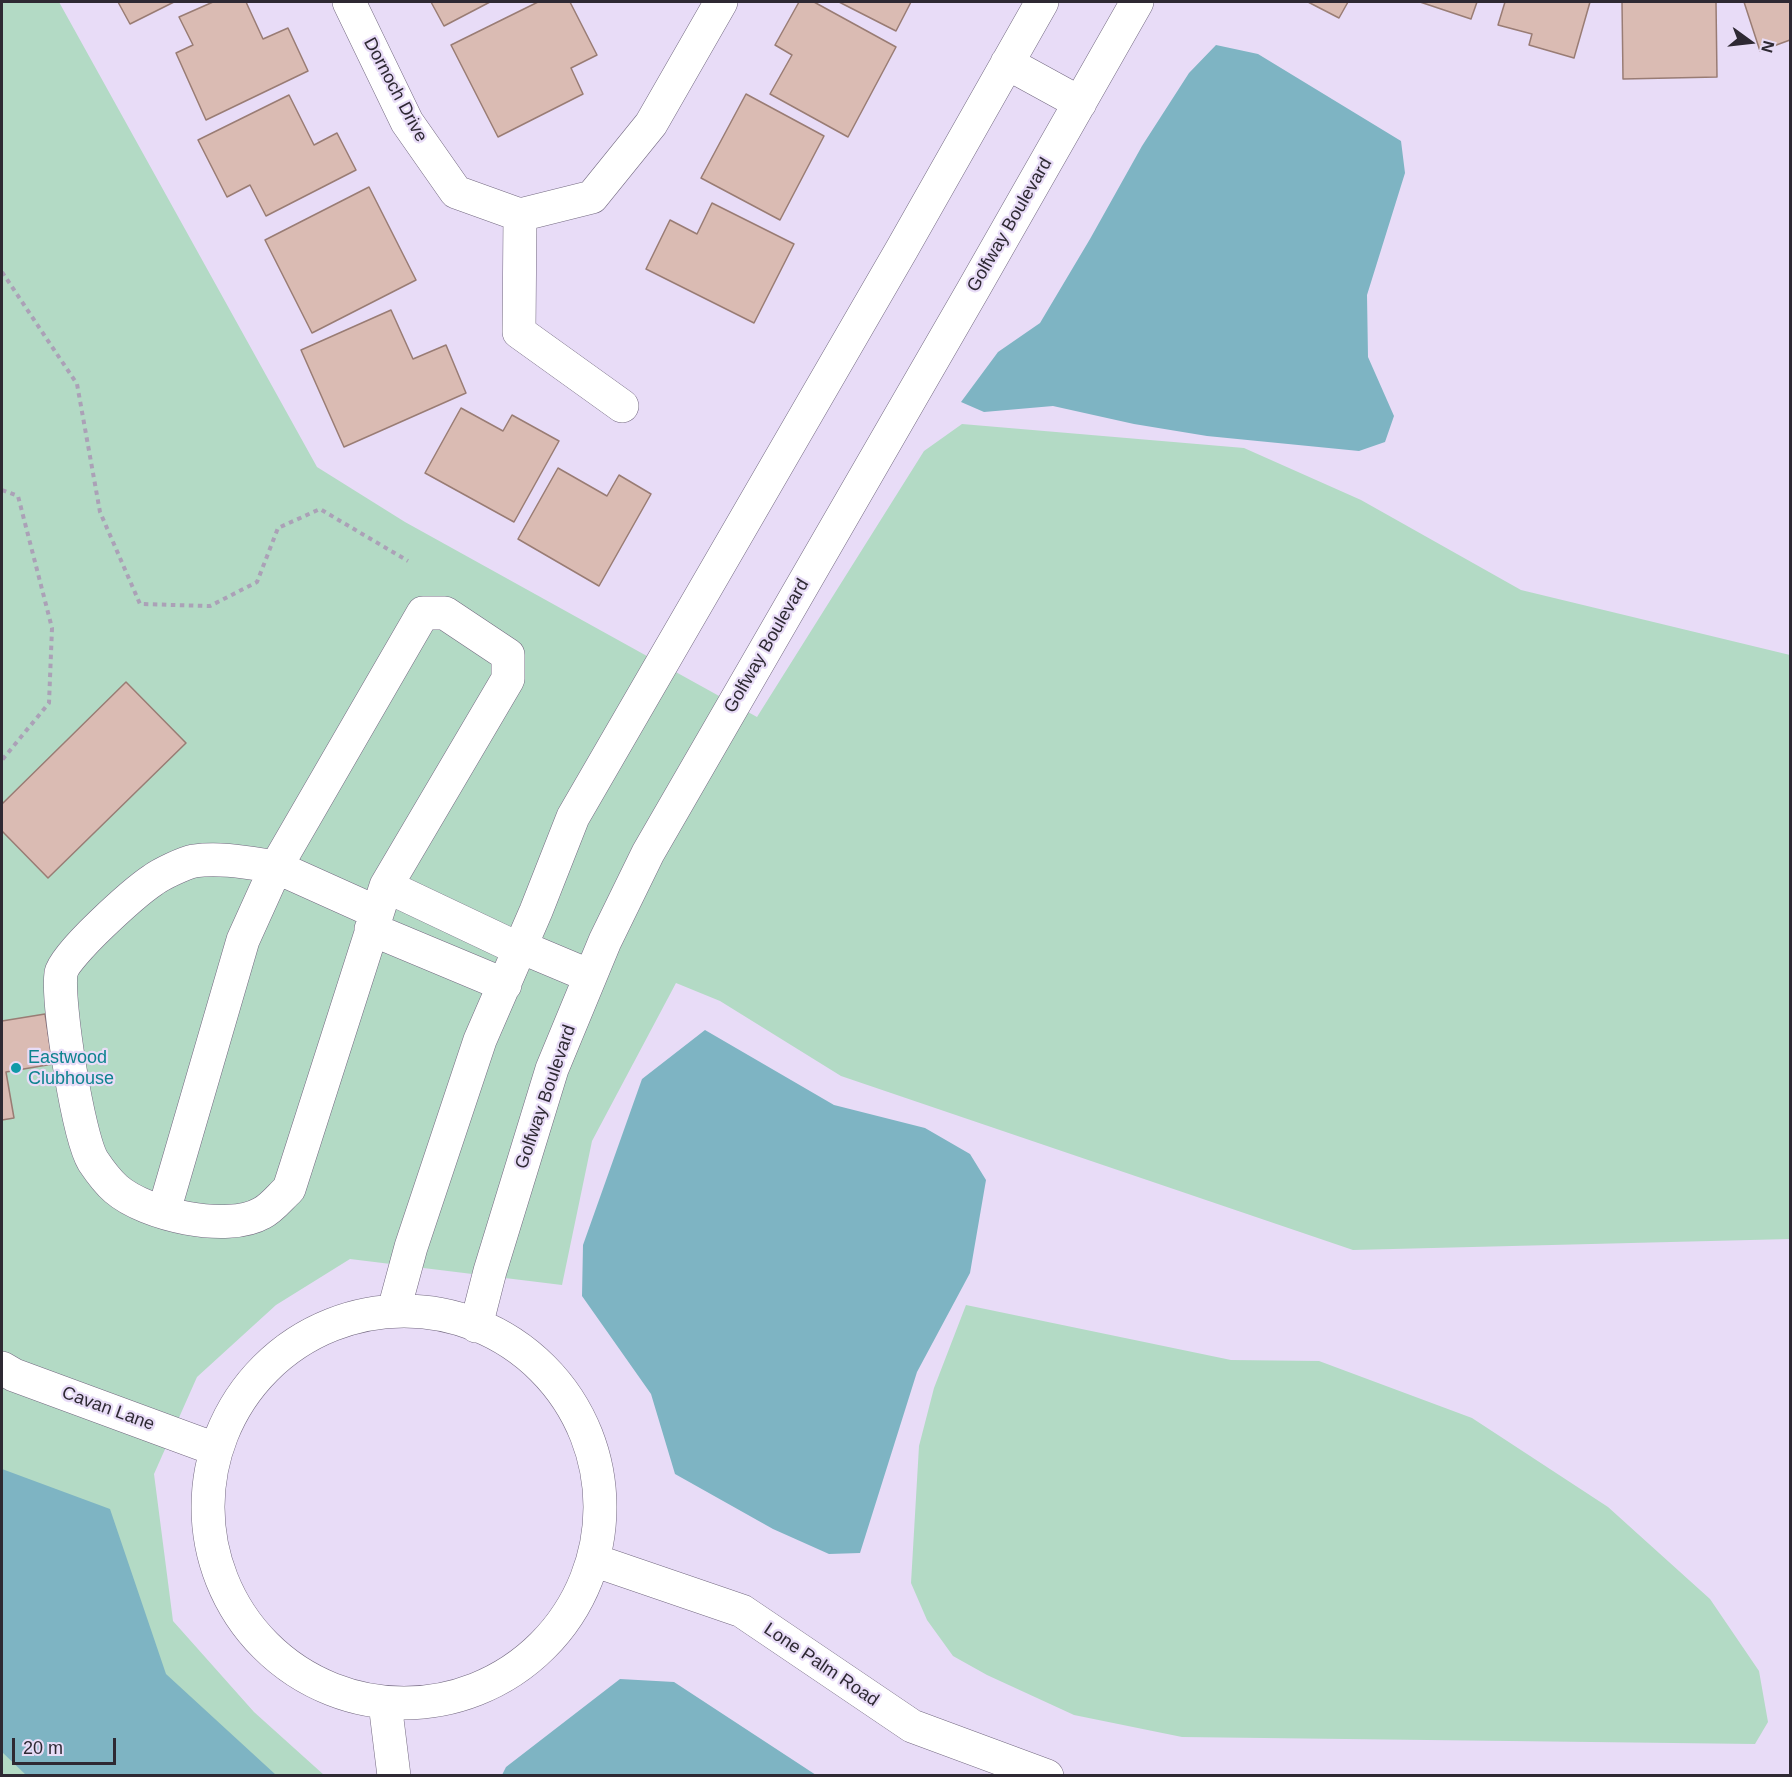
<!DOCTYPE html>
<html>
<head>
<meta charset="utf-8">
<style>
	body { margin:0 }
	#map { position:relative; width:1792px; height:1777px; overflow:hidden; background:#e8dcf7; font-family:Helvetica,sans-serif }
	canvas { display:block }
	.frame { position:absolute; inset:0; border:3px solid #2e2933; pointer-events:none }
	.north { position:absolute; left:1720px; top:12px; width:60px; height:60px; -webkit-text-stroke:4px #e8dcf7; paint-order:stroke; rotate:105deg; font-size:16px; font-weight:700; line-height:24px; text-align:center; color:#2e2933 }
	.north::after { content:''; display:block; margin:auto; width:21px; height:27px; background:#2e2933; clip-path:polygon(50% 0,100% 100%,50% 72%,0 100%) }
	.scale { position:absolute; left:12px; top:1738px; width:104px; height:27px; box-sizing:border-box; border:3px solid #2e2933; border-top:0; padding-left:8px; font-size:18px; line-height:21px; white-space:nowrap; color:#2e2933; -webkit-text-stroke:4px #e8dcf7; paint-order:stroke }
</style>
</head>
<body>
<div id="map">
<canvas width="1792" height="1777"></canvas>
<div class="frame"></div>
<div class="north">N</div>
<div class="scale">20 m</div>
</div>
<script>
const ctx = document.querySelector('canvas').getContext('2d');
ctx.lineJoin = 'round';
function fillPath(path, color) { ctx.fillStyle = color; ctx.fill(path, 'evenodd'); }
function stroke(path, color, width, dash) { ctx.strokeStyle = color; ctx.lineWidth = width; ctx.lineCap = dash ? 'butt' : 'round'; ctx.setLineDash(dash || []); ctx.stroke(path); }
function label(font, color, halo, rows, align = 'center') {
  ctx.font = font + ' Helvetica,sans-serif'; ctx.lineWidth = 4.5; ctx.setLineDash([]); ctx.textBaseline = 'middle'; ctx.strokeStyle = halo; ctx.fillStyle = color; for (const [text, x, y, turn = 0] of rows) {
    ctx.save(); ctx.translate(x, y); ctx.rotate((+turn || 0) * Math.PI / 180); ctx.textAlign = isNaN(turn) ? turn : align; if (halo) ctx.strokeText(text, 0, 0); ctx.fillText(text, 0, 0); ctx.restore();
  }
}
fillPath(new Path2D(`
	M2,2H59L317,467L405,522L757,717L924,451L962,424L1244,448L1361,500L1521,590L1790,655V1239L1353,1250L841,1076L720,1001L676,983L592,1141L562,1285L350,1259L276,1305L197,1377L154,1474L173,1621L254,1712L324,1775L2,1776Z
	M966,1305L1231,1360L1319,1361L1472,1418L1608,1507L1710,1599L1759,1671L1768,1722L1755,1744L1182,1737L1074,1715L987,1675L953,1656L927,1620L911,1583L919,1446L934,1388Z`), '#b3dac5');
fillPath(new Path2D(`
	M1216,45L1258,54L1401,141L1405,173L1367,295L1368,357L1394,416L1385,442L1359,451L1207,436L1134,424L1053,406L984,412L961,402L998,352L1040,323L1090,239L1142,146L1189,73Z
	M705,1030L834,1105L925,1128L970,1154L986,1180L970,1273L917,1372L860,1553L829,1554L773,1529L675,1474L651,1394L582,1296L583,1245L642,1079Z
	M2,1469L110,1509L166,1674L276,1775H26L2,1752Z
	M620,1679L674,1682L816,1775H502L506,1767Z`), '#7eb4c3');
const building = new Path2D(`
	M118,2H174L130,24Z
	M213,2H246L263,39L288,28L308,71L206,120L176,53L193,45L179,17Z
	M431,2H490L444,26Z
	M538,2H570L597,55L571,68L583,94L498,137L451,45Z
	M799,2H814L896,47L848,137L770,94L792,55L775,45Z
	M839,2H911L896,31Z
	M1308,2H1348L1339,18Z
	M1420,2H1477L1471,19Z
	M1505,2H1590L1574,58L1529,45L1532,34L1498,25Z
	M1622,2H1716L1717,77L1623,79Z
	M1744,2H1790V40L1760,51Z
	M746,94L824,136L780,220L701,178Z
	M289,95L314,145L337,133L356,170L266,216L250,185L227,197L198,140Z
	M369,187L416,280L312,333L265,240Z
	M712,203L794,244L754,323L646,269L670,220L697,234Z
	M391,310L413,359L446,345L466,393L344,447L301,350Z
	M461,408L503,431L512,415L559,441L514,522L425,473Z
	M558,468L607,496L619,475L651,494L599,586L518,539Z
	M126,682L186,743L48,878L2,831V804Z
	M45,1014L53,1064L6,1072L14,1118L2,1120V1021Z`);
fillPath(building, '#dabbb3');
stroke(building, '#997c74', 1.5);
const minor = new Path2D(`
	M349,2L407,122L456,192L520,215L592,197L651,124L721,2
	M1007,63L1080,103
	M520,215L519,332L622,406
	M423,613H445L508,655V679L386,886L289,1189C281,1196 272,1208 262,1213C227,1233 146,1215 116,1189C108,1182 99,1170 93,1161C78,1136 57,1002 61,973C65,954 135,892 153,880C161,874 184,863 194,861C221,857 249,863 276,867Z
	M386,886L519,949
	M371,929L505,985
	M521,947L590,976
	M164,1211L243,940L276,867L376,912
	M395,1306L411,1247L480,1040L536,911L573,817L902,249L1042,2
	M208 1507a196 196 0 1 1 392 0a196 196 0 1 1-392 0Z
	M476,1326L490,1271L552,1069L605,941L648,853L973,290L1137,2
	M2,1368L14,1375L215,1449
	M593,1560L742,1611L912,1726L1047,1776
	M385,1703L394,1776`);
stroke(minor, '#736980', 34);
stroke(new Path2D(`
	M2,272L77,384L100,512L140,604L210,606L257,582L278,528L320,509L408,561
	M2,490L18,496L52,628L49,703L2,760`), '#aba1b7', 4, [4.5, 4.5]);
stroke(minor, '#fff', 33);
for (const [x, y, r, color] of [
	[16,1068,6,"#0f9aa8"]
]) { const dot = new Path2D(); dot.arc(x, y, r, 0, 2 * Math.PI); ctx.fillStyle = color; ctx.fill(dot); stroke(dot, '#e8dcf7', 2); }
label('18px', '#2e2933', '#e8dcf7', [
	["Dornoch Drive",395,90,62],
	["Golfway Boulevard",1010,225,-60],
	["Golfway Boulevard",767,646,-60],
	["Golfway Boulevard",546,1097,-71],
	["Cavan Lane",108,1409,20],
	["Lone Palm Road",821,1665,34]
]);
label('18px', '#0d838f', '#e8dcf7', [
	["Eastwood",28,1058],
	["Clubhouse",28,1079]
], 'left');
</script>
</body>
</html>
